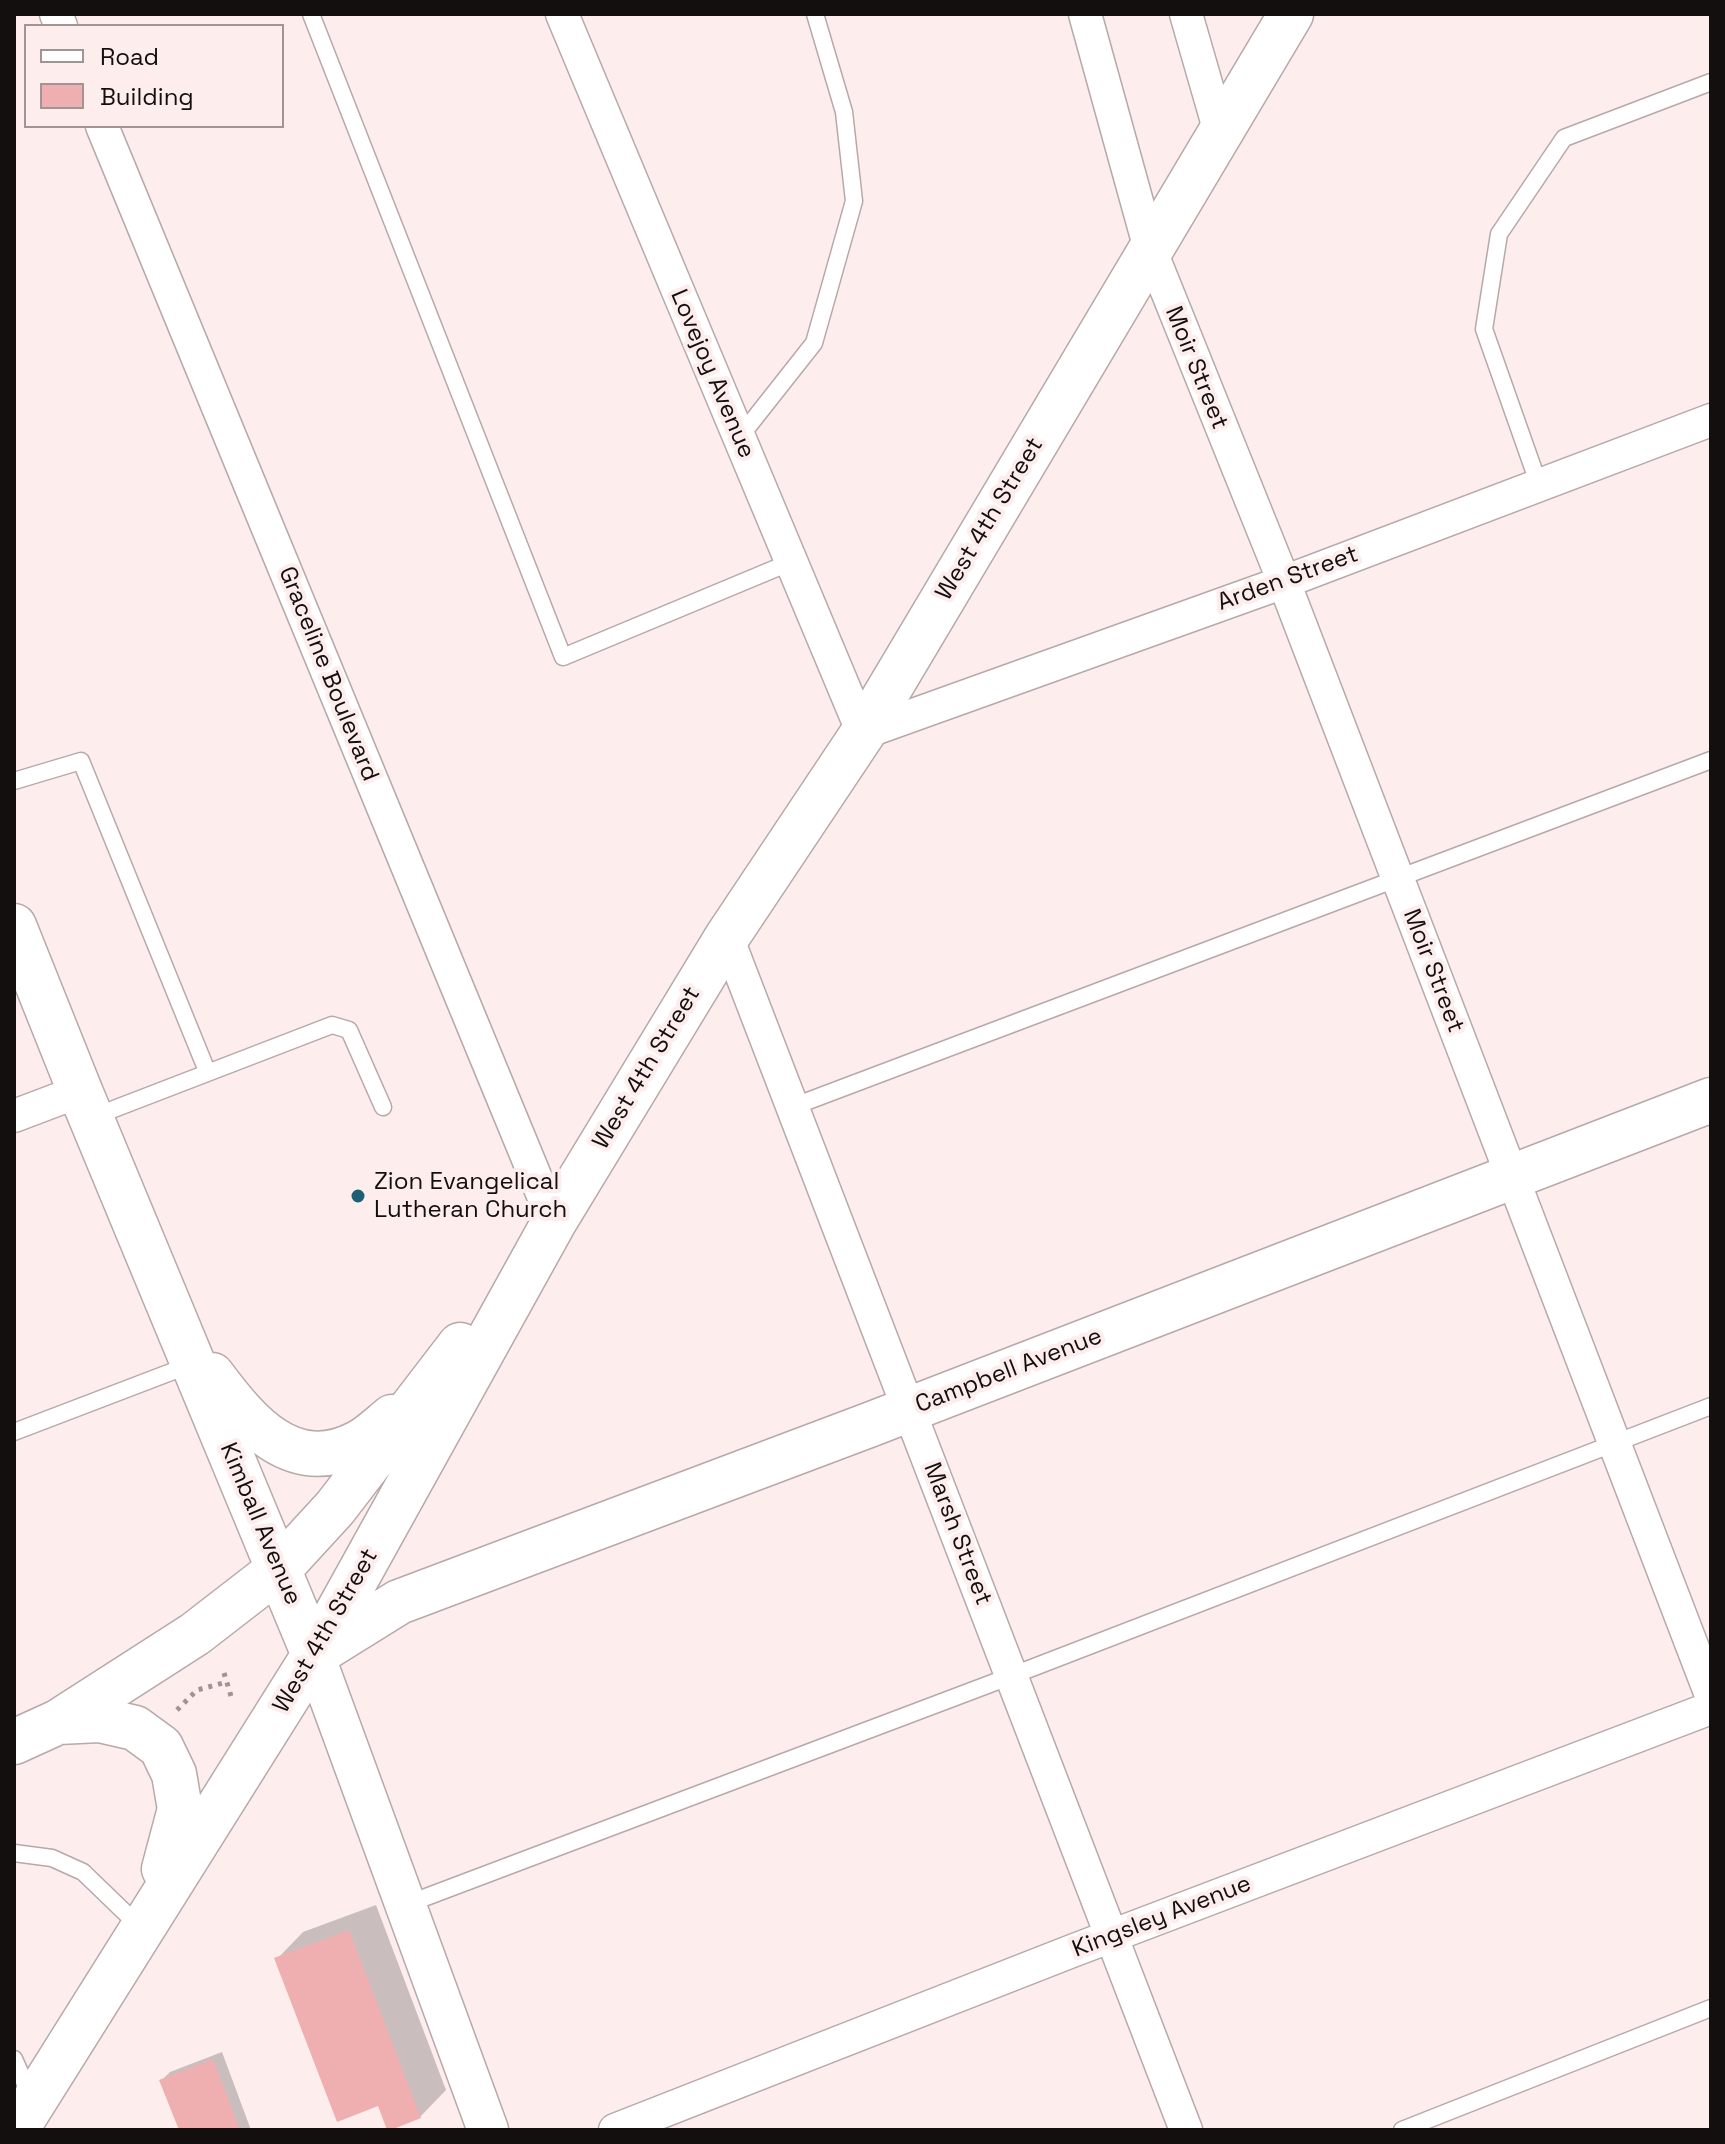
<!DOCTYPE html>
<html>
<head>
<meta charset="utf-8">
<style>
	body { margin:0 }
	#map { position:relative; width:1725px; height:2144px; overflow:hidden; background:#fdeded; font-family:"Space Grotesk",sans-serif }
	canvas { display:block }
	.frame { position:absolute; inset:0; border:16px solid #140f0f; pointer-events:none }
	.legend { position:absolute; left:24px; top:24px; width:260px; height:104px; box-sizing:border-box; background:#fdeded; border:2px solid #a09494; margin:0; padding:10px 14px; list-style:none; font-size:24px; color:#140f0f }
	.legend li { display:flex; align-items:center; gap:16px; height:40px }
	.legend b { width:40px; border:2px solid #a09494 }
</style>
</head>
<body>
<div id="map">
<canvas width="1725" height="2144"></canvas>
<div class="frame"></div>
<ul class="legend">
<li><b style="height:10px;background:#fff"></b>Road</li>
<li><b style="height:22px;background:#efafb0"></b>Building</li>
</ul>
</div>
<script>
const ctx = document.querySelector('canvas').getContext('2d');
ctx.lineJoin = 'round';
function fillPath(path, color) { ctx.fillStyle = color; ctx.fill(path, 'evenodd'); }
function stroke(path, color, width, dash) { ctx.strokeStyle = color; ctx.lineWidth = width; ctx.lineCap = dash ? 'butt' : 'round'; ctx.setLineDash(dash || []); ctx.stroke(path); }
function label(font, color, halo, rows, align = 'center') {
  ctx.font = font + ' "Space Grotesk",sans-serif'; ctx.lineWidth = 8; ctx.setLineDash([]); ctx.textBaseline = 'middle'; ctx.strokeStyle = halo; ctx.fillStyle = color; for (const [text, x, y, turn = 0] of rows) {
    ctx.save(); ctx.translate(x, y); ctx.rotate((+turn || 0) * Math.PI / 180); ctx.textAlign = isNaN(turn) ? turn : align; if (halo) ctx.strokeText(text, 0, 0); ctx.fillText(text, 0, 0); ctx.restore();
  }
}
fillPath(new Path2D(`
	M376,1905L446,2090L420,2117L277,1959L303,1932Z
	M222,2052L251,2130H181L162,2080L170,2072Z`), '#0003');
fillPath(new Path2D(`
	M349,1930L421,2118L391,2130H387L378,2106L337,2122L274,1958Z
	M213,2059L240,2130H179L159,2080Z`), '#efafb0');
const service = new Path2D(`
	M311,14L563,657L791,562
	M739,438L814,343L854,201L844,112L815,14
	M1539,485L1484,329L1499,234L1564,138L1711,82
	M14,781L81,761L207,1071
	M792,1107L1711,760
	M93,1117L332,1025L349,1030L383,1107
	M14,1432L192,1364
	M14,1853L52,1858L83,1872L141,1928
	M405,1905L1011,1676L1711,1406
	M14,2059L31,2097
	M1402,2130L1711,2008`);
const minor = new Path2D(`
	M56,14L61,26
	M562,14L863,733L1284,582L1711,420
	M1085,14L1150,249L1284,582L1711,1695
	M1186,14L1220,132
	M102,126L554,1222
	M727,937L1186,2130
	M14,1116L80,1091
	M615,2130L1072,1951L1711,1708`);
const tertiary = new Path2D(`
	M314,1655L488,2130`);
const secondary = new Path2D(`
	M14,926L80,1091L314,1655
	M212,1375C248,1423 292,1477 358,1443C370,1437 382,1425 392,1417
	M317,1653L399,1602L869,1425L1711,1100
	M58,1722L100,1720L135,1728L161,1747L174,1774L180,1809L164,1869
	M14,1742L58,1722L195,1634L279,1569L335,1508L460,1345
	M16,2130L314,1655L554,1222L727,937L863,733L1291,14`);
stroke(service, '#b7a9a9', 19);
stroke(minor, '#b7a9a9', 35);
stroke(tertiary, '#b7a9a9', 43);
stroke(secondary, '#b7a9a9', 47);
stroke(new Path2D(`
	M224,1673L231,1696
	M177,1710L197,1690L227,1682`), '#9f9494', 5, [4, 6]);
stroke(service, '#fff', 16);
stroke(minor, '#fff', 32);
stroke(tertiary, '#fff', 40);
stroke(secondary, '#fff', 44);
for (const [x, y, r, color] of [
	[358,1196,8,"#1e5f74"]
]) { const dot = new Path2D(); dot.arc(x, y, r, 0, 2 * Math.PI); ctx.fillStyle = color; ctx.fill(dot); stroke(dot, '#fdeded', 3); }
label('24px', '#140f0f', '#fdeded', [
	["Moir Street",1196,368,68],
	["Lovejoy Avenue",712,374,67],
	["West 4th Street",990,519,-59],
	["Arden Street",1288,579,-20],
	["Graceline Boulevard",328,674,68],
	["Moir Street",1433,971,69],
	["West 4th Street",647,1068,-59],
	["Campbell Avenue",1009,1371,-21],
	["Kimball Avenue",260,1524,67],
	["Marsh Street",957,1534,69],
	["West 4th Street",326,1631,-60],
	["Kingsley Avenue",1162,1917,-21]
]);
label('24px', '#140f0f', '#fdeded', [
	["Zion Evangelical",374,1182],
	["Lutheran Church",374,1210]
], 'left');
</script>
</body>
</html>
